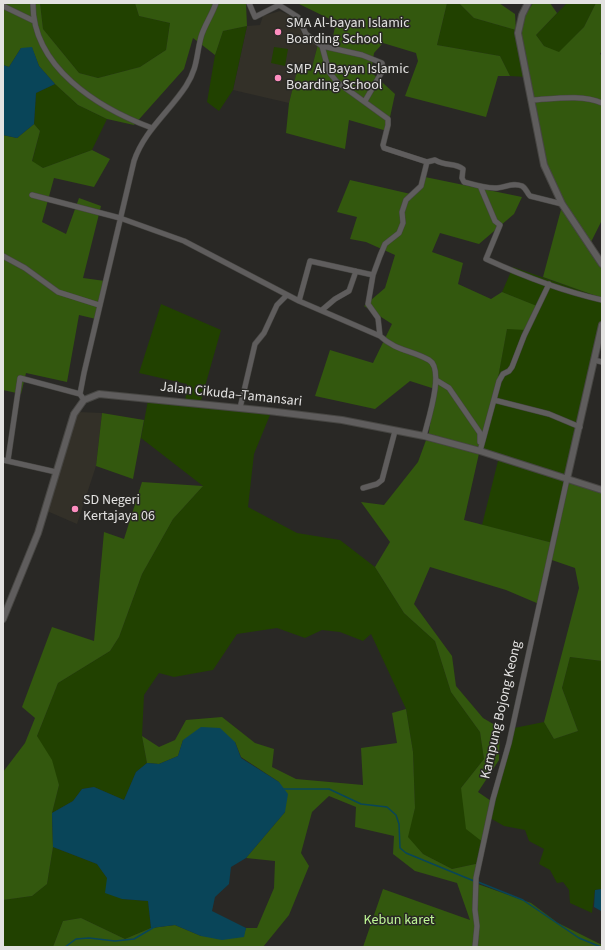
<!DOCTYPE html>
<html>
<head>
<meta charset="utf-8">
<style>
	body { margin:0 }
	#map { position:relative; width:605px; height:950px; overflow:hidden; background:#292825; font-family:"Source Sans 3",sans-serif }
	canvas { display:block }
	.frame { position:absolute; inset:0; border:4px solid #e3e2e1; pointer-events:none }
</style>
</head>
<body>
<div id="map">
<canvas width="605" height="950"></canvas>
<div class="frame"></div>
</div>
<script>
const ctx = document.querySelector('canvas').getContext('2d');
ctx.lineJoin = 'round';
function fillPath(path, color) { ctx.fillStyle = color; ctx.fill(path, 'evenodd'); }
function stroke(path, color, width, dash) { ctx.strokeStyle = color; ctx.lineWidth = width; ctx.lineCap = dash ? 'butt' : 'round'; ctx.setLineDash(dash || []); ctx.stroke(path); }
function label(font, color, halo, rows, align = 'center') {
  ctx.font = font + ' "Source Sans 3",sans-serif'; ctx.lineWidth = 3; ctx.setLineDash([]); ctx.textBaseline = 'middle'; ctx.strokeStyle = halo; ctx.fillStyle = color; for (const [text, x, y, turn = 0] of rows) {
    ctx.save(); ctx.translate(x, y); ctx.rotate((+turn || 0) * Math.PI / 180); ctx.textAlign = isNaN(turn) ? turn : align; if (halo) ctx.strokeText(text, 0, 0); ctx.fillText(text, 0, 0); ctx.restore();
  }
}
fillPath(new Path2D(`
	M280,11L298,19L302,34L318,44L311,71L298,68L289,103L233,90L247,26L260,25L263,16Z
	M78,412L102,413L96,466L77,524L47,511Z`), '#333028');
fillPath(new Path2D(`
	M40,3H135L139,16L170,23L166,50L140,67L98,78L79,73L43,29Z
	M447,3H459L474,18L516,30L527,77L510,76L500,56L437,45Z
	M567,3H596L584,27L559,53L544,46L536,35Z
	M247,26L233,90L219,111L207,102L215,55L223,31Z
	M274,47L288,49L285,66L271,63Z
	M55,84L78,105L107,119L92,150L43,168L32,162L40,131L34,124L36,93Z
	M513,267L602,298V327L553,543L482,525L499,457L480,449L491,416L507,328L536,306L502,292Z
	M161,304L221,330L200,404L272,410L254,454L248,507L297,533L340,540L375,567L404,613L435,641L451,692L480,732L484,759L461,788L484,843L480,863L452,869L423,854L407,837L415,808L413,752L406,709L371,634L363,641L340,632L322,630L305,638L277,628L237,634L213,670L174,677L159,673L144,695L142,736L147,763L136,772L124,800L94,787L82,789L73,801L52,813L59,785L37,736L58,683L110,651L119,637L142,574L173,519L203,486L141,438L148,400L185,403L187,384L139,373Z
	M570,657L602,661V889L595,890L592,913L570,903L569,890L563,882L557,883L550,870L539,864L544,849L529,841L525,830L504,826L490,818L514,728L544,722L554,739L578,731L562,688Z
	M53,847L97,864L122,899L148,901L151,928L125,939L81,918L63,921L53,947H3V900L32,896L47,884Z`), '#214100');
fillPath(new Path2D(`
	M3,3H40L43,29L79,73L98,78L140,67L166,50L170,23L139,16L135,3H243L246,4L247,26L223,31L215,55L193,38L184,69L134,125L107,119L78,105L55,84L39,66L32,48H21L9,67L3,65Z
	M297,3H447L437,45L500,56L510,76H498L486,117L405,96L418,61L416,53L383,43L374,53L371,72L395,94L387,131L349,120L345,149L286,133L289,103L298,67L311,71L318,44L331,46L336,22Z
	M459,3H499L515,14L516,30L533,3H550L557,13L536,35L544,46L559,52L584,27L596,3H602V51L600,54L602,55V220L591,242L602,258V298L543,277L563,202L543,162L516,30L474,18Z
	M34,124L40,131L32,161L43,168L92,150L110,159L94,187L54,178L42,222L66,234L79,198L101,206L83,278L105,281L96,319L79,315L67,382L26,373L21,394L3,390V135L17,138Z
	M425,177L522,197L514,214L479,244L440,233L432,252L463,263L458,284L491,299L502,292L537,306L526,330L507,329L491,416L480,449L464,520L553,543L567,478L602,489V661L570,657L562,688L578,731L554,739L544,722L579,588L575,568L549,559L539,604L506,590L430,567L414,604L452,656L456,686L483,718L500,728L499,760L478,792L494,803L484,843L466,829L461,788L484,759L480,732L451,692L435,641L404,613L375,567L390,542L361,502L384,505L418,462L429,432L435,389L410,381L375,409L315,396L330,350L373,363L392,324L364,306L385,288L395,255L366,242L350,239L357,217L337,212L350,180L415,195Z
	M102,413L144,420L133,479L96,466Z
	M142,482L203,486L173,519L142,574L119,637L110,651L58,683L37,736L52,760L59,785L52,813L53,847L47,884L32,896L3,900V772L25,743L35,718L22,707L52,627L94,641L104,532L124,539Z
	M406,709L413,752L415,808L408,837L423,854L452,869L480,863L475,883L531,903L558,923L602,945V947H363L383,889L470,920L457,883L415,871L393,854L394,836L355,827L356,807L329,796L312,812L301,853L309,866L289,915L263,947H53L63,921L81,918L125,939L151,928L175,925L201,936L243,937L246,928H257L274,888L275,861L246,858L285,812L279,782L241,757L235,742L183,740L178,756L159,764L147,763L142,736L159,747L175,740L186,720L222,717L255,743L274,749L272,767L296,779L363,785L361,748L397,743L392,713Z`), '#33580e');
fillPath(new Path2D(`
	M32,47L39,66L55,84L36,93L34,124L17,138L3,135V65L9,67L21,48Z
	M201,727L220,728L235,742L241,758L279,782L288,794L285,812L246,858L231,867L229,884L215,897L212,911L246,928L244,937L222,940L201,936L175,925L151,928L148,901L122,899L105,893L107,878L97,864L53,847L52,813L73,801L82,789L94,787L124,800L136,772L147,763L159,764L178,756L183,740Z
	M602,889V918L601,911L594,907L595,890Z`), '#094559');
stroke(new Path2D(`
	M283,789H329L361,804L387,807L396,815L399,824L400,848L406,853L474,881
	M478,882L523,900L579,938L601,947
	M65,947L76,939L89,938L115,941L134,939L156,926`), '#094559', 1.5);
const minor = new Path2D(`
	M33,3C32,67 98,108 152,128
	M249,3L255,17L279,5L298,17L306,34L322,46L329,72L337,82L388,119V125L383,145L384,148L427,162L435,160C447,167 454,162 463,169L462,178L464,182C475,185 484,188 495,188C504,188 513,182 522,186C526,188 527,193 530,196L562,204
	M3,6L34,21
	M322,46L362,55L382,63L383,70L365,101
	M531,100C554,99 581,94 602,103
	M481,188L495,221L500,225L486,259C523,276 562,291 602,300
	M32,195L120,218L184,241L299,301L380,336C396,351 412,350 429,360C445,369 428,420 424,436
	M3,256L25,268L58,292L99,305
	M299,301L310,261L373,275
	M322,310L335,299L349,291L356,271
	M380,336L378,318L368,304L373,275L380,256L385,244L399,233L403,223L402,212L406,200L421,186L427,162
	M594,360L602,362
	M436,380L449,388L480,433V442
	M84,400L80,394L84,373L134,161C144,131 169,112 186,86C198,67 196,56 201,37C204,26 212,15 216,3
	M494,400L549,414L580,427
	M240,408L255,344L264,333L277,305L287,295
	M480,451L499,381L503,374L509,371L512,367L524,336L549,284
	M3,460L56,472
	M8,460L20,378L80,394
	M363,488L377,484L382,480L395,431
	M475,947L477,926L475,910L476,878L493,799L509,743L567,479`);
const tertiary = new Path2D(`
	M528,3L522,15L518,33L544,165L562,204L602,264
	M567,479L602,325
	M3,619L38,533L74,414L84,400L99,394L269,411L342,420L424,436L480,451L602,490`);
stroke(minor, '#474643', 6);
stroke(tertiary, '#474643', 8);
stroke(minor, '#5f5d5d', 5);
stroke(tertiary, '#5f5d5d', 6);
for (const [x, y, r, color] of [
	[278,32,4,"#fd8ebf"],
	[278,78,4,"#fd8ebf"],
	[75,509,4,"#fd8ebf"]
]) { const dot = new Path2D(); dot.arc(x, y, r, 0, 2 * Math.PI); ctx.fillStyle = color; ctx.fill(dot); stroke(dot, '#292825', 1.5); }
label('14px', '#e3e2e1', '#292825', [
	["SMA Al-bayan Islamic",286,24],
	["Boarding School",286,40],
	["SMP Al Bayan Islamic",286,70],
	["Boarding School",286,86],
	["SD Negeri",83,501],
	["Kertajaya 06",83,517]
], 'left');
label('14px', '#e3e2e1', '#292825', [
	["Jalan Cikuda–Tamansari",231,395,6],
	["Kampung Bojong Keong",502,710,-77]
]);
label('14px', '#bff796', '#292825', [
	["Kebun karet",399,921]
]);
</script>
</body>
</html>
